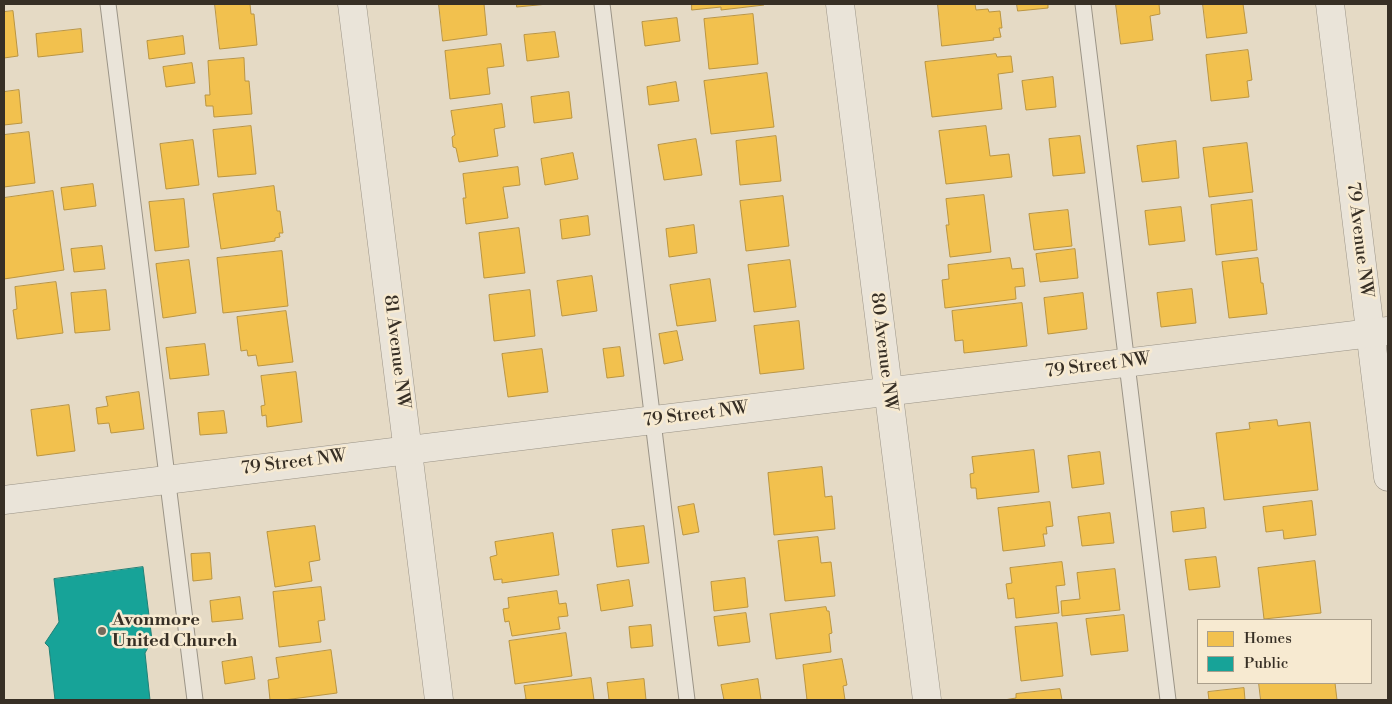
<!DOCTYPE html>
<html>
<head>
<meta charset="utf-8">
<style>
	body { margin:0 }
	#map { position:relative; width:1392px; height:704px; overflow:hidden; background:#e5dac5; font-family:"Libre Bodoni",serif }
	canvas { display:block }
	.frame { position:absolute; inset:0; border:5px solid #372f25; pointer-events:none }
	.legend { position:absolute; left:1197px; top:619px; width:175px; height:65px; box-sizing:border-box; background:#f7ead1; border:1px solid #aa9f8c; margin:0; padding:6px 9px; list-style:none; font-size:15px; color:#372f25 }
	.legend li { display:flex; align-items:center; gap:10px; height:25px }
	.legend b { width:25px; border:1px solid #aa9f8c }
</style>
</head>
<body>
<div id="map">
<canvas width="1392" height="704"></canvas>
<div class="frame"></div>
<ul class="legend">
<li><b style="height:14px;background:#f2c14e"></b>Homes</li>
<li><b style="height:14px;background:#17a398"></b>Public</li>
</ul>
</div>
<script>
const ctx = document.querySelector('canvas').getContext('2d');
ctx.lineJoin = 'round';
function fillPath(path, color) { ctx.fillStyle = color; ctx.fill(path, 'evenodd'); }
function stroke(path, color, width, dash) { ctx.strokeStyle = color; ctx.lineWidth = width; ctx.lineCap = dash ? 'butt' : 'round'; ctx.setLineDash(dash || []); ctx.stroke(path); }
function label(font, color, halo, rows, align = 'center') {
  ctx.font = font + ' "Libre Bodoni",serif'; ctx.lineWidth = 5; ctx.setLineDash([]); ctx.textBaseline = 'middle'; ctx.strokeStyle = halo; ctx.fillStyle = color; for (const [text, x, y, turn = 0] of rows) {
    ctx.save(); ctx.translate(x, y); ctx.rotate((+turn || 0) * Math.PI / 180); ctx.textAlign = isNaN(turn) ? turn : align; if (halo) ctx.strokeText(text, 0, 0); ctx.fillText(text, 0, 0); ctx.restore();
  }
}
const homes = new Path2D(`
	M215,4H250L251,14H254L257,45L220,49Z
	M439,4H484L487,35L443,41Z
	M517,4H548L517,7Z
	M692,4H764V5L721,10V7L692,10Z
	M938,4H975L976,10L988,9L989,12L1000,11L1002,28H999L1001,37L993,38L994,40L942,46Z
	M1017,4H1048V8L1018,11Z
	M1116,4H1159L1160,14L1150,16L1153,40L1121,44Z
	M1203,4H1243L1247,33L1207,38Z
	M13,11L18,56L4,58V12Z
	M753,14L758,64L709,69L704,19Z
	M677,18L680,41L645,46L642,22Z
	M81,29L83,52L38,57L36,34Z
	M555,32L559,57L527,61L524,35Z
	M183,36L185,54L149,59L147,41Z
	M501,44L504,66L487,68L490,94L450,99L445,51Z
	M1248,50L1252,80L1247,81L1249,97L1211,101L1206,55Z
	M996,54L997,57L1011,56L1013,72L998,74L1002,109L932,117L925,62Z
	M244,58L245,81H249L252,114L214,117L213,106H206L205,95H210L208,61Z
	M192,63L195,83L166,87L163,67Z
	M767,73L774,127L711,134L704,81Z
	M1053,77L1056,107L1026,110L1022,81Z
	M676,82L679,101L649,105L647,87Z
	M19,90L22,123L4,125V92Z
	M569,92L572,118L534,123L531,97Z
	M502,104L505,127L494,129L498,156L459,162L456,148L453,147L452,137L455,135L451,111Z
	M251,126L256,174L218,177L213,130Z
	M986,126L990,156L1009,154L1012,177L946,184L939,131Z
	M29,132L35,183L4,187V135Z
	M776,136L781,181L740,185L736,141Z
	M1080,136L1085,173L1053,176L1049,139Z
	M696,139L702,175L664,180L658,145Z
	M193,140L199,185L166,189L160,144Z
	M1176,141L1179,178L1142,182L1137,146Z
	M1247,143L1253,192L1209,197L1203,148Z
	M573,153L578,179L545,185L541,159Z
	M518,167L520,185L503,187L508,218L466,224L463,198H466L463,174Z
	M93,184L96,206L64,210L61,188Z
	M274,186L277,211H280L283,233H279L280,237L275,238V241L221,249L213,194Z
	M53,191L64,270L4,279V198Z
	M984,195L991,252L950,257L946,225H949L946,199Z
	M783,196L789,246L746,251L740,201Z
	M184,199L189,247L155,251L149,202Z
	M1252,200L1257,250L1216,255L1211,205Z
	M1181,207L1185,241L1149,245L1145,211Z
	M1068,210L1072,246L1034,250L1029,214Z
	M588,216L590,235L562,239L560,220Z
	M694,225L697,253L669,257L666,229Z
	M519,228L525,273L484,278L479,233Z
	M102,246L105,269L74,272L71,249Z
	M1075,249L1078,278L1040,282L1036,254Z
	M282,251L288,306L223,313L217,258Z
	M1010,258L1012,269L1023,268L1025,286L1015,287L1016,299L945,308L942,280L949,279L948,265Z
	M1258,258L1261,283H1263L1267,314L1229,318L1222,262Z
	M189,260L196,313L163,318L156,264Z
	M790,260L796,307L754,312L748,265Z
	M592,276L597,311L562,316L557,281Z
	M710,279L716,321L677,326L670,285Z
	M56,282L63,333L17,339L13,310L17,309L15,287Z
	M1192,289L1196,323L1161,327L1157,293Z
	M106,290L110,330L75,333L71,293Z
	M530,290L535,336L494,341L489,295Z
	M1083,293L1087,329L1048,334L1044,298Z
	M1022,303L1027,346L964,353L963,340L955,341L952,311Z
	M286,311L293,362L258,366L256,355L248,356L247,350L241,351L237,317Z
	M799,321L804,369L760,374L754,326Z
	M677,331L683,360L664,364L659,334Z
	M205,344L209,375L170,379L166,348Z
	M620,347L624,376L607,378L603,349Z
	M542,349L548,392L508,397L502,354Z
	M296,372L302,422L267,427L266,415L262,416L261,406L265,405L261,376Z
	M139,392L144,429L111,433L109,423L98,424L96,408L108,406L106,397Z
	M69,405L75,451L37,456L31,410Z
	M224,411L227,433L200,435L198,413Z
	M1277,420L1278,426L1310,422L1318,490L1224,500L1216,433L1250,429L1249,423Z
	M1034,450L1039,492L977,499L976,488H971L970,474L974,473L972,457Z
	M1100,452L1104,484L1072,488L1068,456Z
	M822,467L825,497L832,496L835,529L774,535L768,473Z
	M1312,501L1316,535L1284,539L1283,530L1266,532L1263,507Z
	M1050,502L1053,526L1046,527L1047,534H1043L1045,546L1003,551L998,508Z
	M694,504L699,532L683,535L678,507Z
	M1204,508L1206,528L1173,532L1171,512Z
	M1110,513L1114,543L1082,546L1078,517Z
	M315,526L320,560L309,562L312,581L275,587L267,532Z
	M644,526L649,563L617,567L612,530Z
	M553,533L559,575L502,583V579L494,580L490,557L497,555L495,542Z
	M818,537L821,563L831,562L835,596L785,601L778,541Z
	M210,553L212,579L193,581L191,554Z
	M1216,557L1220,587L1189,590L1185,560Z
	M1315,561L1321,613L1264,619L1258,568Z
	M1062,562L1065,585L1056,586L1059,613L1016,618L1014,598L1008,599L1006,584L1012,583L1010,568Z
	M1115,569L1120,610L1062,616L1061,601L1080,599L1077,573Z
	M745,578L748,607L714,611L711,582Z
	M629,580L633,606L601,611L597,585Z
	M321,587L325,620L318,621L321,642L279,647L273,592Z
	M557,591L559,604L566,603L568,616L558,617L560,629L512,636L509,621L505,622L503,609L509,608L508,598Z
	M240,597L243,619L212,622L210,601Z
	M826,607L827,611H829L832,633L829,634L831,652L776,659L770,614Z
	M746,613L750,642L718,646L714,617Z
	M1124,615L1128,651L1091,655L1086,619Z
	M1057,623L1063,676L1021,681L1015,627Z
	M651,625L653,646L631,648L629,627Z
	M566,633L572,676L515,684L509,641Z
	M331,650L337,693L284,700H270L268,680L279,678L276,658Z
	M252,657L255,679L225,684L222,662Z
	M842,659L847,685L843,686L845,700H807L803,665Z
	M591,678L594,700H522L526,699L524,686Z
	M644,679L646,700H609L607,683Z
	M758,679L761,700H724L721,685Z
	M1259,683H1335L1337,700H1261Z
	M1244,688L1245,700H1209L1208,692Z
	M1060,689L1062,700H1004L1016,698V694Z`);
fillPath(homes, '#f2c14e');
stroke(homes, '#ba9542', 1);
const public = new Path2D(`
	M143,567L152,640L145,653L150,700H55L49,647L45,643L59,622L54,579Z`);
fillPath(public, '#17a398');
stroke(public, '#218076', 1);
const service = new Path2D(`
	M108,4L195,700
	M602,4L687,700
	M1083,4L1168,700`);
const minor = new Path2D(`
	M352,4L439,700
	M840,4L927,700
	M1330,4L1388,477`);
const tertiary = new Path2D(`
	M4,500C465,442 927,387 1388,331`);
stroke(service, '#9a9386', 17);
stroke(minor, '#9a9386', 29);
stroke(tertiary, '#9a9386', 29);
stroke(service, '#eae4d9', 15);
stroke(minor, '#eae4d9', 28);
stroke(tertiary, '#eae4d9', 28);
for (const [x, y, r, color] of [
	[102,631,5,"#746b5d"]
]) { const dot = new Path2D(); dot.arc(x, y, r, 0, 2 * Math.PI); ctx.fillStyle = color; ctx.fill(dot); stroke(dot, '#f7ead1', 2); }
label('18px', '#372f25', '#f7ead1', [
	["79 Avenue NW",1359,240,83],
	["81 Avenue NW",396,352,83],
	["80 Avenue NW",883,352,83],
	["79 Street NW",1098,366,-7],
	["79 Street NW",696,415,-7],
	["79 Street NW",294,463,-7]
]);
label('bold 18px', '#372f25', '#f7ead1', [
	["Avonmore",112,621],
	["United Church",112,642]
], 'left');
</script>
</body>
</html>
